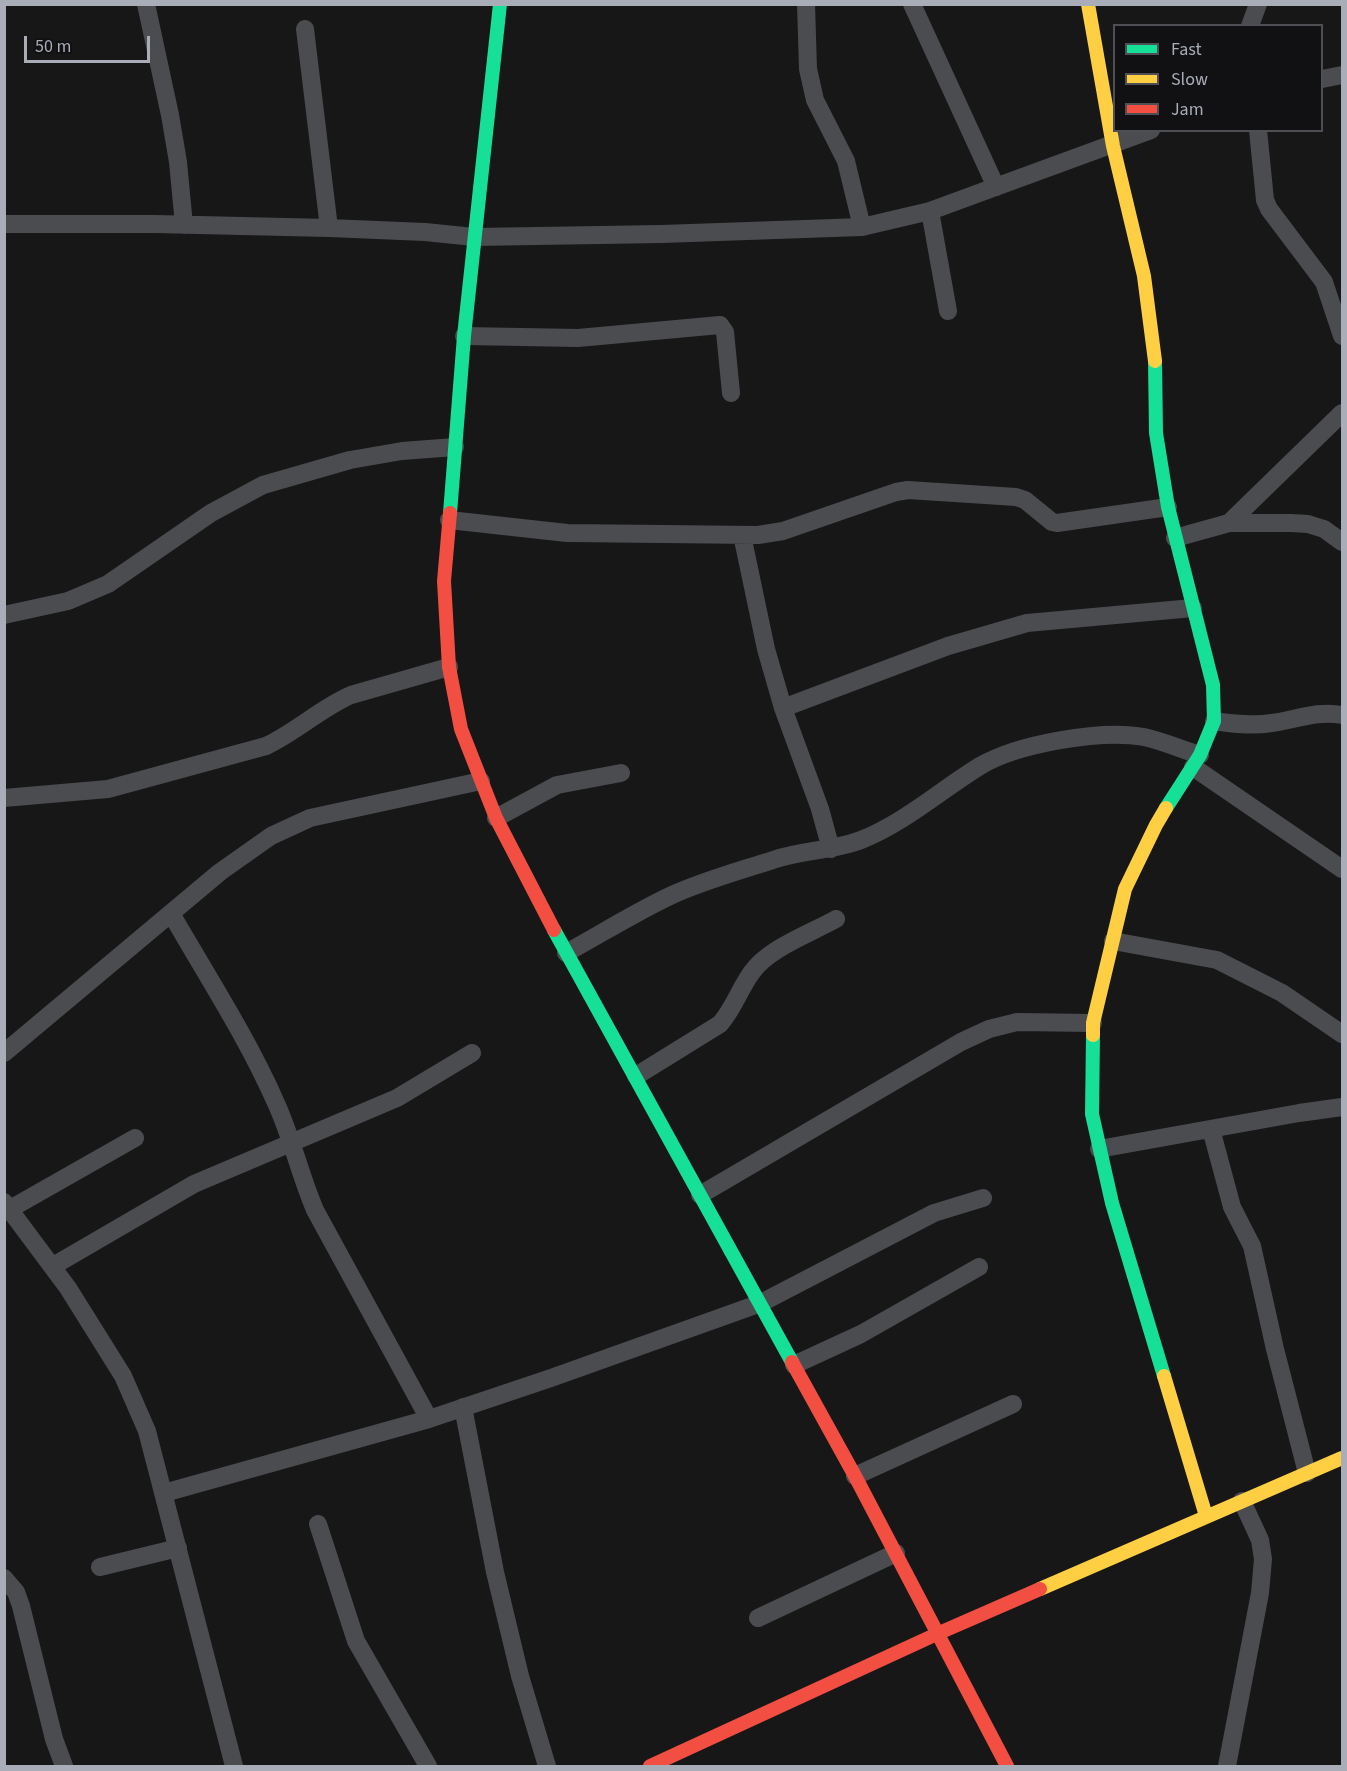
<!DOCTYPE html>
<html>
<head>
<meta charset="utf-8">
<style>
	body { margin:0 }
	#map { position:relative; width:1347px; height:1771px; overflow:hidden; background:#171717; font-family:"Source Sans 3",sans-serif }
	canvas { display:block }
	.frame { position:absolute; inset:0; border:6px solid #a8adb8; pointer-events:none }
	.legend { position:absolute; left:1113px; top:24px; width:210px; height:108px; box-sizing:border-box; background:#111113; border:2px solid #4d4f55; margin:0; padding:8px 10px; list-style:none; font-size:18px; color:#a8adb8 }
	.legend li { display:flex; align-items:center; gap:12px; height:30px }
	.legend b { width:30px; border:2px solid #4d4f55 }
	.scale { position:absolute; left:24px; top:36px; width:126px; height:27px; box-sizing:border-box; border:3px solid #a8adb8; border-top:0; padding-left:8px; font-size:18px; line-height:21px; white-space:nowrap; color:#a8adb8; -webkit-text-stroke:4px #111113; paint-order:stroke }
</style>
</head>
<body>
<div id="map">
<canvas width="1347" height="1771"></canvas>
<div class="frame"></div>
<ul class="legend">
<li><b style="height:8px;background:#16e098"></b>Fast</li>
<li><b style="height:8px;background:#ffcf43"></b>Slow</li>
<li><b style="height:8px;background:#f24e42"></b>Jam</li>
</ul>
<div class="scale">50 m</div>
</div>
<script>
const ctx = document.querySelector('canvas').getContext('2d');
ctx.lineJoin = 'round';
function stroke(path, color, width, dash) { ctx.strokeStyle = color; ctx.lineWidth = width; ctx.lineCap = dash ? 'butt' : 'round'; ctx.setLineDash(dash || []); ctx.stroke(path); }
stroke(new Path2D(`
	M146,4L170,115L178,162L184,225
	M806,4L808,69L815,100L846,161L862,227
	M912,4L996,187
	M1250,26L1258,4
	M305,29L329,228
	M1322,79L1342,75
	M1258,130L1265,200L1269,209L1324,282L1342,336
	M930,211L948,311
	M4,224H155L329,228L425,232L474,237L662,234L862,227L930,211L1151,130
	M464,336L578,338L720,325L725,332L731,393
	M449,520L567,533L758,535L783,531L896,492L908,490L1016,497L1025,500L1052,522L1057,523L1168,507
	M1229,523L1342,413
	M742,535L766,649L783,708L820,809L831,849
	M1175,538L1229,523H1291L1308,524L1324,529L1342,542
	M4,615L68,601L108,584L211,513L263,485L350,460L402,451L455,447
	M783,708L948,646L1027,623L1193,608
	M1214,721C1234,724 1252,726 1272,723C1295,720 1318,710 1342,715
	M1193,767L1342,869
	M4,798L108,789L266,746C296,732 321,708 351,695L449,667
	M496,818L557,785L621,773
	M172,915C207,976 247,1037 276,1103C292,1138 300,1175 315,1210L429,1419
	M1113,941L1217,960L1282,993L1342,1034
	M566,953C601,934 634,913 670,896C702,881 739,871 773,860C802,850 832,851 861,840C904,823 941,790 980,766C1017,744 1101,729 1144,737C1162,741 1181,749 1200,755
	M4,1053L220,872L271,836L310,818L481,781
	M636,1076L720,1024C734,1008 740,988 752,972C769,948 811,933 836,919
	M1211,1129L1232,1207L1252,1246L1275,1349L1307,1473
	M1099,1149L1299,1113L1342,1107
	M700,1195L961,1042L989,1029L1017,1022L1093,1023
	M4,1202L68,1288L123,1376L147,1431L234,1766
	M10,1209L135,1138
	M53,1266L194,1184L397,1098L472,1053
	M794,1365L861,1334L979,1267
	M463,1407L495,1572L520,1676L547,1766
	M855,1476L1013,1404
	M164,1493L429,1419L551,1378L761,1303L934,1213L983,1198
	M318,1524L356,1641L428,1766
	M100,1567L178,1548
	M4,1578L16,1592L21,1606L54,1739L64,1766
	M758,1618L896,1553
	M1227,1766L1260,1593L1263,1559L1260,1540L1242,1501`), '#4b4c50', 18);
stroke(new Path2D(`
	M1155,361L1156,433L1168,507L1213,685L1214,721L1200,755L1166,808
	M450,513L464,336L500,4
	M554,930L792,1362
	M1093,1035L1092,1114L1112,1203L1164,1376`), '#16e098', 14);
stroke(new Path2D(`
	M1088,4L1113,146L1144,276L1155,361
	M1093,1035V1023L1125,889L1156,825L1166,808
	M1164,1376L1206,1516
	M1040,1589L1342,1458`), '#ffcf43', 14);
stroke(new Path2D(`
	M450,513L444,581L449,667L461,729L496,818L554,930
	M792,1362L855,1476L1007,1766
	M650,1766L939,1633L1040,1589`), '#f24e42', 14);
</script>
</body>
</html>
